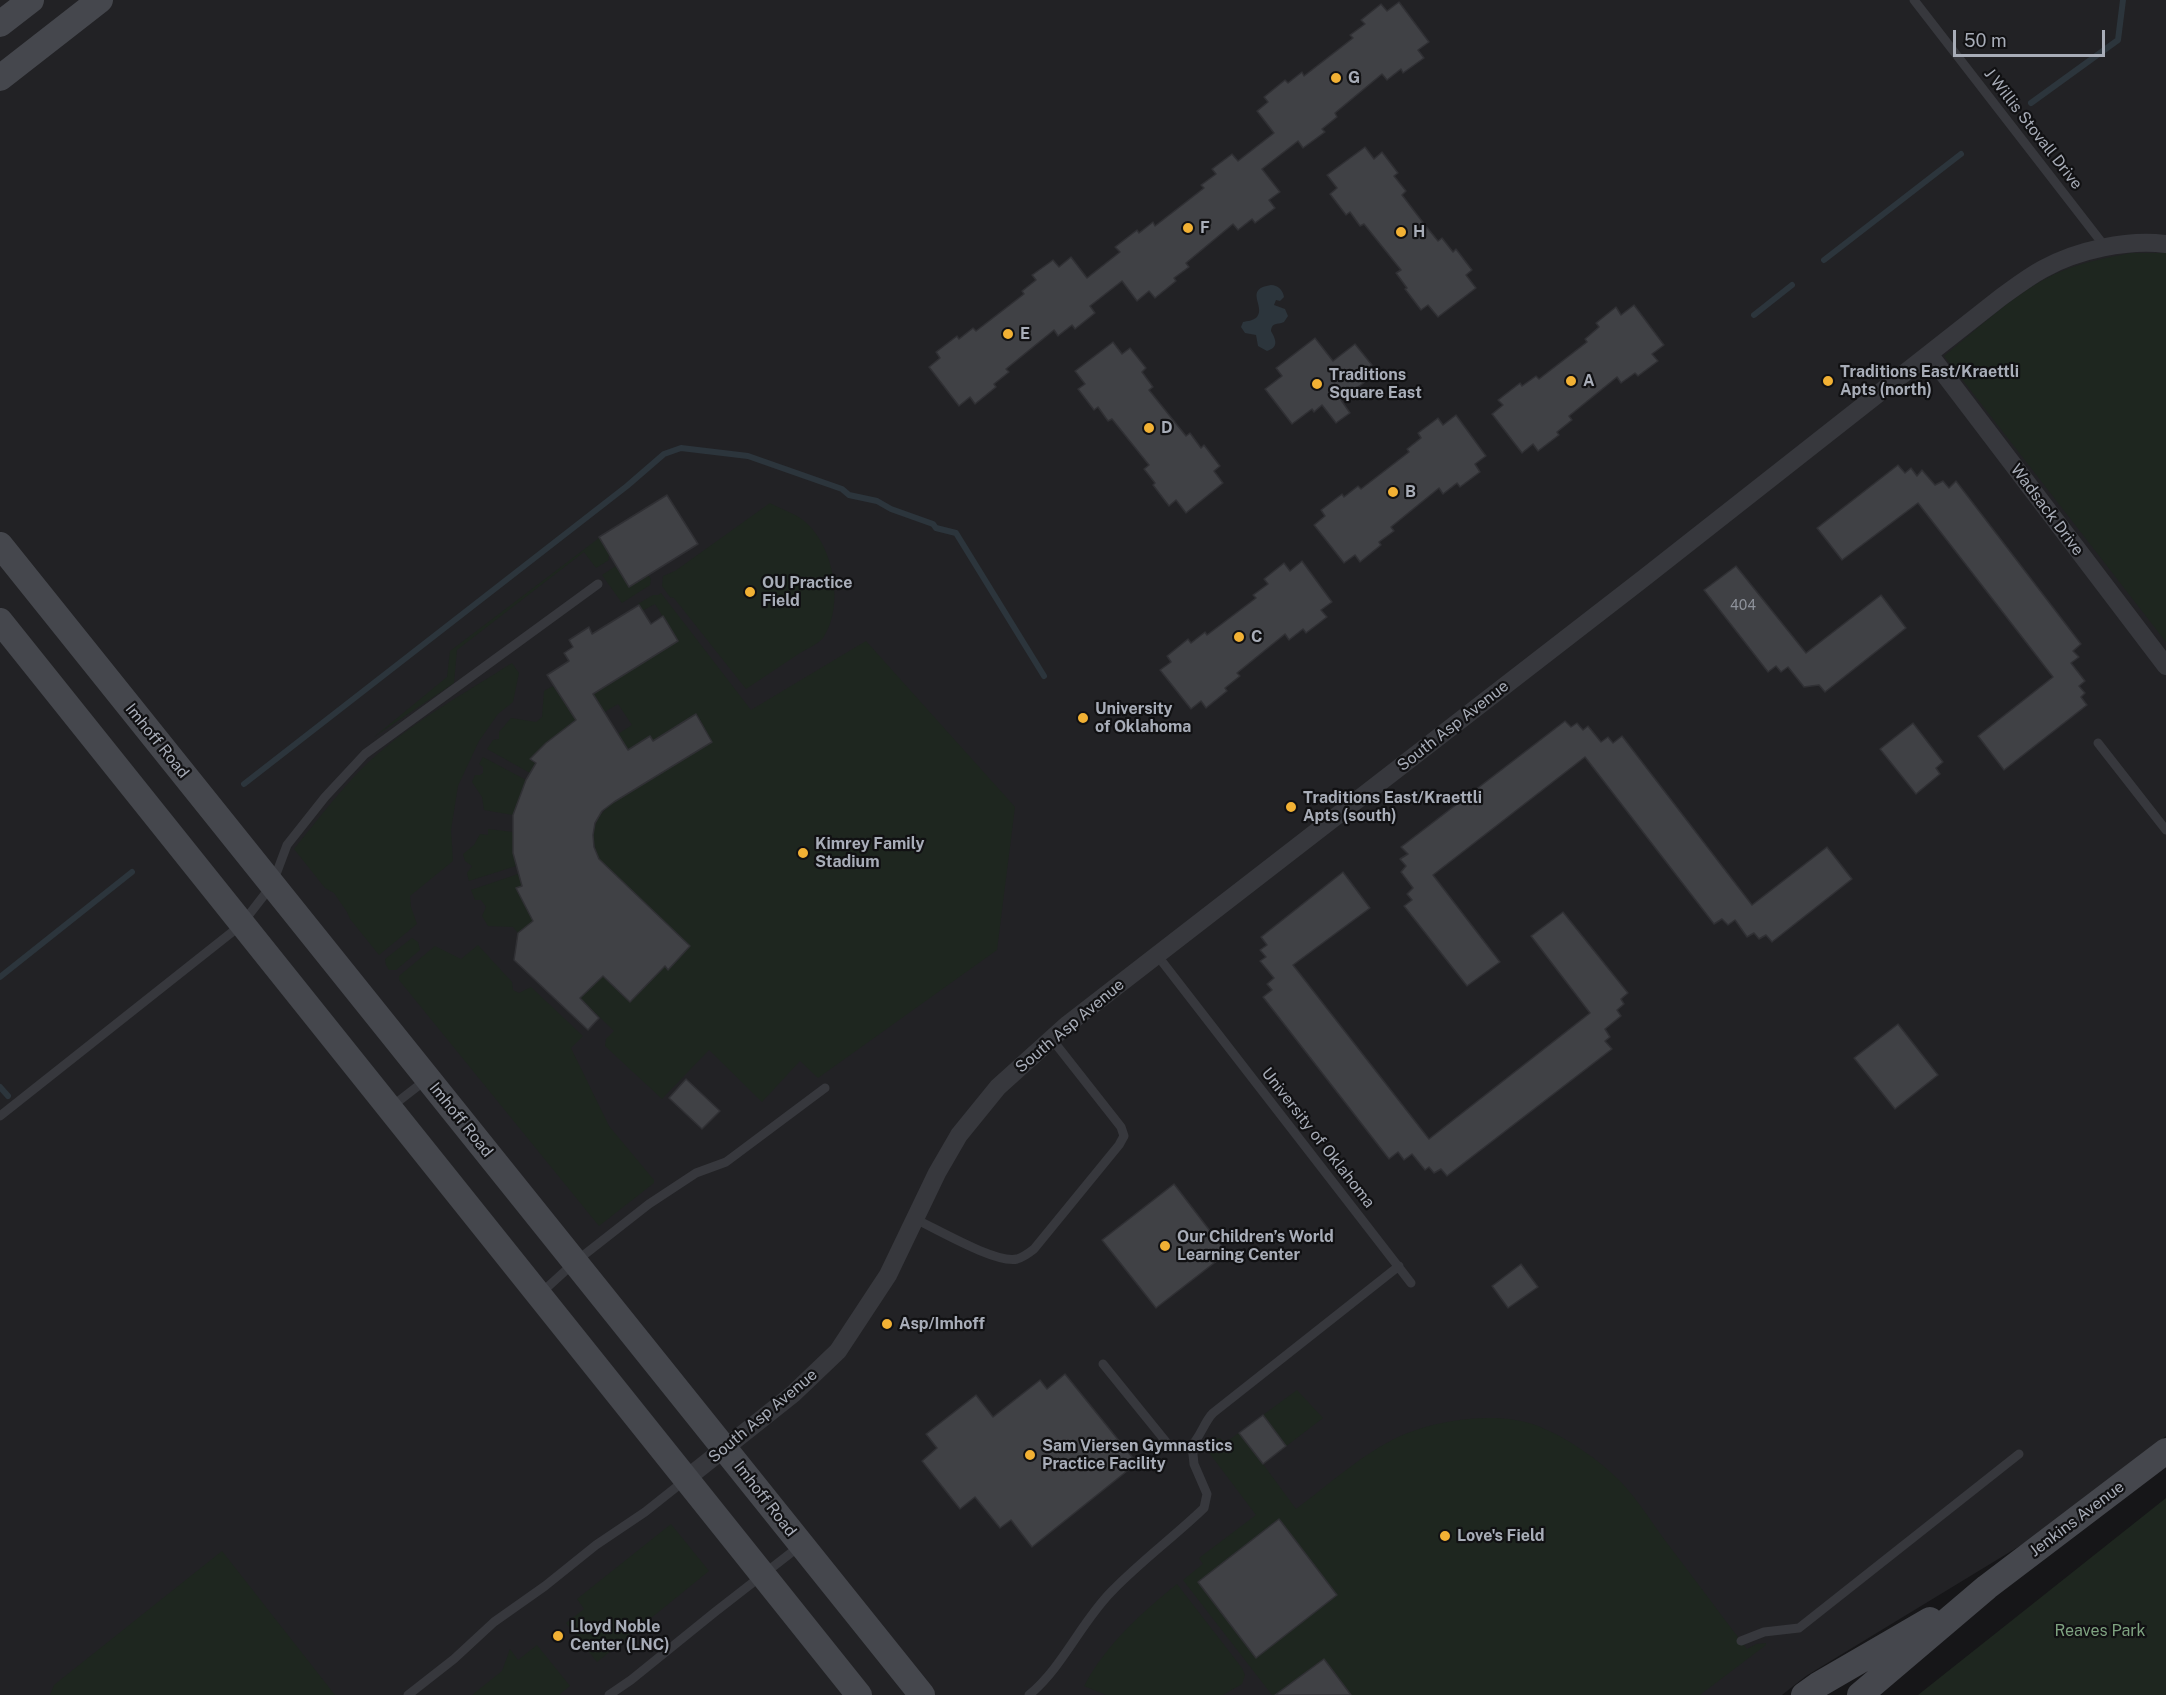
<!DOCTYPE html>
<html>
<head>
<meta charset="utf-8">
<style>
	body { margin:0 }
	#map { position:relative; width:2166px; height:1695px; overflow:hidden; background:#161618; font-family:"Public Sans",sans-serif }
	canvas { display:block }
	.scale { position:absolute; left:1953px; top:30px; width:152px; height:27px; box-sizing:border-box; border:3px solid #a8adb8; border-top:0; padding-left:8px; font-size:18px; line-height:21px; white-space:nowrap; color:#a8adb8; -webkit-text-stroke:4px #111113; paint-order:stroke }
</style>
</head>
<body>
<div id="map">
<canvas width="2166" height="1695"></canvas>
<div class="scale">50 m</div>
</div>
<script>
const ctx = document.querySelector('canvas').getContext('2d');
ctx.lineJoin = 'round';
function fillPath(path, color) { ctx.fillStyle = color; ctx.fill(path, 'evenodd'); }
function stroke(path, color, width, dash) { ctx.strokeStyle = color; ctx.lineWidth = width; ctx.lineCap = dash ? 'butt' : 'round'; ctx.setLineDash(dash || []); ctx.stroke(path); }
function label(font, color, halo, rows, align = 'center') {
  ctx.font = font + ' "Public Sans",sans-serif'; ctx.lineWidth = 4.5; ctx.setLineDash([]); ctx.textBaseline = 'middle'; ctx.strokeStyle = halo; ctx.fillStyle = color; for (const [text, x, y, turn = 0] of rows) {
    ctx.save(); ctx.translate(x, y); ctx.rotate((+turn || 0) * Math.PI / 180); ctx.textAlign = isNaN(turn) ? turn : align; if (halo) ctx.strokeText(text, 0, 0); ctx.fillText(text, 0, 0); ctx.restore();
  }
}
fillPath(new Path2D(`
	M0,0H2166V1436L2046,1530L1806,1676L1782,1695H0Z`), '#222225');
fillPath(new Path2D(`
	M2131,253H2166V642L1944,356C1979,328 2014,294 2055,274C2079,263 2105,258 2131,253Z
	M770,503C781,509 794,513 803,520C834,544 845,606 823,638C818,644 807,649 800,653C782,665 764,677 746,689L674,598L670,597L662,586L663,576L675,571Z
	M599,538L610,555L608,557L609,560L596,568L584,552L457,650L454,683L374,737L447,677L450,651Z
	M616,566L629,587L648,575L651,579L650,585L622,603L602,575Z
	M661,593L751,710L866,641L1015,807L997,950L818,1078L800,1061L762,1102L709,1050L662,1099L605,1046L606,1039L614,1031L580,998L595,983L518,933L513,927L488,926L482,916L486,907L481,900H475L471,890L518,874L523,885L516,889L527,909L578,951L630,1002L649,982L633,934L668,969L689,945L599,859C589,834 592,819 614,802L712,742L697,714L653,741L650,736L628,750L618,734L632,725L618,704L586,723L582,716L546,743L530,759L536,763L530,773L487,749L493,740L499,739V732L511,718L536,722L542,717L544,691L553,686L569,709L678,641L655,604L642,611L638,604L653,595H658Z
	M512,663L519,673L513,702L498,714L479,741L458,786L451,830L453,861L410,896L411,907L417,924L379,955L350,919L347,912L334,893L325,888L294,849C319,818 343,786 372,759C414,721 465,693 512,663Z
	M483,757L526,780L513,815L484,810L482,797L472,782L475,775H480L483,773V767L479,764Z
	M488,829L513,832L516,866L469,881L467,873L472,866L465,861L463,854L474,845L480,834L488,835Z
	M412,938L418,942L420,950L396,970H389L386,965L385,959Z
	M478,945L512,982L513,990L519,993L531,987L583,1036L571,1048L609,1126L654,1180V1183L599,1226L399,980V976L435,946L461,959Z
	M1297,1390L1323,1418L1263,1464L1296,1509C1331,1483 1365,1451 1405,1434C1442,1419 1500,1411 1538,1426C1568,1438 1598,1459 1621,1482C1639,1501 1654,1526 1670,1547C1696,1581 1721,1615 1747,1649L1756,1644L1766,1643V1645L1700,1695H1272L1183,1580L1203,1564L1199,1558L1256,1515L1207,1450C1210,1443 1213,1437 1221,1439L1225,1443Z
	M2166,1498V1695H1918Z
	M671,1524L709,1571L597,1662L566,1623L584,1609L577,1599Z
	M222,1551L335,1695H50L54,1685Z
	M1177,1584L1242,1668L1245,1675L1242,1684L1223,1695H1106L1084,1686C1106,1645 1141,1613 1177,1584Z
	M537,1645L570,1686L559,1695H472L502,1671L510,1649L518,1660Z`), '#1e261f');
fillPath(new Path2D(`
	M1271,285C1278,285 1283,290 1284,297L1280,301L1276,300L1274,305L1285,309L1288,316L1284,322C1277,325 1272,322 1271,331C1276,340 1279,347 1267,351L1258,346L1256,335L1245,333L1241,327L1243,322C1247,321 1253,321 1257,317C1266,306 1243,289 1271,285Z`), '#2c353c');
stroke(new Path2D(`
	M2031,103L2118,40L2123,0
	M1824,260L1961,154
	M1754,315L1792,285
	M244,784L627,486L664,454L681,448L748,456L842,489L849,495L877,501L891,509L933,524L936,528L956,533L1044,676
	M0,977L132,872
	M0,1087L8,1096`), '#2c353c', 6);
const building = new Path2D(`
	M1399,2L1429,42L1418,50L1424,58L1403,73L1401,69L1387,80L1382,74L1335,113L1337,117L1322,129L1325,132L1303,148L1298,141L1262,169L1280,192L1269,200L1275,208L1255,223L1252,219L1238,230L1233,224L1186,263L1189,267L1174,278L1176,281L1155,298L1149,291L1137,301L1122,281L1090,306L1095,313L1075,329L1072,325L1058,336L1054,330L1006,369L1009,372L994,384L996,387L975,404L970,397L959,406L929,367L940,358L936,352L957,336L959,339L973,328L976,331L1024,294L1022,291L1036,280L1032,275L1053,260L1059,267L1071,257L1087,278L1120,252L1115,247L1137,230L1139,233L1153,222L1155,226L1204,188L1201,185L1216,174L1212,169L1232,154L1238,161L1274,133L1257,111L1268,102L1264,97L1285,80L1288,83L1302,72L1304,76L1353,38L1350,35L1365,24L1361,20L1381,4L1387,11Z
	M1365,147L1374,159L1382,152L1398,173L1394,176L1406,191L1402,195L1425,225L1438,241L1442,238L1453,252L1456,249L1472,270L1466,275L1476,288L1438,317L1428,305L1421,310L1405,289L1407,288L1396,273L1401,270L1364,224L1360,226L1350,212L1346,215L1330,194L1337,188L1327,175Z
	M1634,305L1664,345L1652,354L1658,361L1638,376L1635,373L1621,383L1617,377L1569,416L1572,420L1557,432L1559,435L1538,451L1533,444L1522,453L1492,414L1503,405L1498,400L1520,383L1522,386L1536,376L1539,379L1587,342L1585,339L1599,327L1596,323L1616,307L1621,315Z
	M1315,338L1333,361L1355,344L1372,365L1364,371L1370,378L1341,400L1350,413L1336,423L1322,405L1314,412L1312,409L1292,424L1265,389L1282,376L1276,368Z
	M1113,342L1122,354L1130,348L1146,368L1142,372L1153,387L1149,390L1186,436L1190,433L1201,448L1204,445L1220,466L1214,471L1223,483L1186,513L1176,500L1169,506L1153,485L1155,483L1144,469L1149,465L1112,419L1108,421L1098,407L1094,410L1078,389L1085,384L1075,371Z
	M1456,415L1486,456L1475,464L1480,472L1460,487L1457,483L1443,494L1439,488L1391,527L1394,531L1379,542L1381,545L1360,562L1355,555L1344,563L1314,525L1325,516L1321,510L1342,494L1344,497L1358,486L1361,489L1409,452L1407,449L1421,438L1418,433L1438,418L1443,425Z
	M1898,465L1905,473L1911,468L1917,476L1922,470L1935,485L1943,481L1949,488L1956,481L2081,644L2073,651L2079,657L2071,663L2085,681L2079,686L2085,693L2081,697L2087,705L2004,770L1978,736L2053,677L1918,503L1842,560L1817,528Z
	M667,495L698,544L629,587L599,537Z
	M1302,561L1332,602L1321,610L1327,617L1306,633L1303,629L1289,640L1285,634L1237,673L1240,676L1225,688L1227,691L1206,708L1201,701L1191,709L1160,670L1171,662L1167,656L1188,639L1191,643L1205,632L1207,635L1256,598L1253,595L1268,584L1264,579L1284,563L1290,571Z
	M1736,566L1806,653L1881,595L1906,628L1825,692L1819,685L1804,687L1788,667L1781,672L1776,666L1768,672L1704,590Z
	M639,605L651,624L663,616L678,641L593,694L628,750L650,736L653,741L696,714L712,742L614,802L602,811L595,823L593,835L594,847L599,859L690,946L668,970L665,966L630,1002L603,976L580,998L599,1018L588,1030L514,960L518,933L533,921L516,888L522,886L513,853V815L526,780L536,763L530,759L546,743L576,720L547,675L569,661L564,653L573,647L569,640L589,627L592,634Z
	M1565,721L1571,727L1577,723L1583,730L1588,726L1601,742L1608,737L1613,743L1622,736L1752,905L1827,847L1852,879L1772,942L1766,935L1759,939L1754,933L1747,937L1735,920L1728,925L1722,919L1714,924L1585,757L1433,875L1500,962L1467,986L1404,906L1412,900L1407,894L1413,888L1401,872L1406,866L1400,859L1408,854L1401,847Z
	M1913,723L1943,762L1936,768L1940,774L1916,794L1880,749Z
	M1343,872L1370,908L1293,965L1429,1139L1590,1013L1531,936L1563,912L1628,993L1621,999L1624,1004L1617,1010L1621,1016L1605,1029L1610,1037L1605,1041L1612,1049L1447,1176L1441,1169L1434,1173L1429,1167L1425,1170L1412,1154L1404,1160L1398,1152L1389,1159L1263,997L1272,990L1267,984L1274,978L1260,961L1266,957L1260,950L1267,945L1261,937Z
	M1898,1024L1938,1075L1895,1109L1854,1058Z
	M686,1079L720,1111L702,1129L669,1098Z
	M1174,1184L1227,1253L1156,1308L1102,1240Z
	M1521,1264L1538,1287L1508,1308L1492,1286Z
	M1065,1374L1137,1463L1032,1547L1011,1520L1000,1528L975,1497L960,1509L922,1461L937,1448L926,1434L976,1395L993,1417L1040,1380L1047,1389Z
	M1263,1415L1286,1446L1263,1464L1239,1433Z
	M1279,1519L1337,1595L1256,1658L1198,1582Z
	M1324,1659L1351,1695H1275Z`);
fillPath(building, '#404145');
stroke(building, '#303034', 1.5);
stroke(new Path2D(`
	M1914,0L2106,248
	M2098,743L2166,830
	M1157,955L1411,1283
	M391,1107L427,1079
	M0,1116L241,925L272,885L287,845L325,797L365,754L598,584
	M915,1219C937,1229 996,1264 1017,1259C1024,1257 1029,1253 1034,1249L1119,1145L1124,1136L1121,1127L1051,1038
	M541,1293L575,1262L649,1204L696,1173L726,1162L825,1088
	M1103,1364L1167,1443C1197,1462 1198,1428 1213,1413L1399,1266
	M1741,1641L1764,1632L1799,1628L2019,1454
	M408,1695L454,1659L494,1622L545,1586L596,1545L645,1512L684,1481
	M609,1695L631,1680L715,1612L801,1545
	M1029,1695C1063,1667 1081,1622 1112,1591C1141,1561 1175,1536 1204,1508L1207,1494L1194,1464L1192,1445`), '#37383d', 9);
stroke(new Path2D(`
	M1929,354L2166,666
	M686,1479L793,1394L838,1351L888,1275L937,1173L959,1135L998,1087L1068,1024L1644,578L2000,298C2014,288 2028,277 2043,269C2077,250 2128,239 2166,244`), '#37383d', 18);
stroke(new Path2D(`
	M0,24L31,0
	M0,78L100,0
	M0,545L922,1695
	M0,621L859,1695
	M1804,1695L1818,1685L1930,1620
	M1860,1695L1987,1587L2166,1451`), '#45474d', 26);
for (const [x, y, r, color] of [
	[1336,78,6,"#f2b134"],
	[1188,228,6,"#f2b134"],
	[1401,232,6,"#f2b134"],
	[1008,334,6,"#f2b134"],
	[1571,381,6,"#f2b134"],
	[1828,381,6,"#f2b134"],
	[1317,384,6,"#f2b134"],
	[1149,428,6,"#f2b134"],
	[1393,492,6,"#f2b134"],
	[750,592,6,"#f2b134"],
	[1239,637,6,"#f2b134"],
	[1083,718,6,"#f2b134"],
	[1291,807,6,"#f2b134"],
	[803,853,6,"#f2b134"],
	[1165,1246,6,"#f2b134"],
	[887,1324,6,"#f2b134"],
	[1030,1455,6,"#f2b134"],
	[1445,1536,6,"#f2b134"],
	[558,1636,6,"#f2b134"]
]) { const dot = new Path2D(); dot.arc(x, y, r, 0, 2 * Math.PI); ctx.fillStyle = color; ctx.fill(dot); stroke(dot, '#111113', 2); }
label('14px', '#8e929b', null, [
	["404",1743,606]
]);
label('bold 16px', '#a8adb8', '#111113', [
	["G",1348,78],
	["F",1200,228],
	["H",1413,232],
	["E",1020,334],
	["Traditions East/Kraettli",1840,372],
	["Apts (north)",1840,390],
	["Traditions",1329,375],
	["Square East",1329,393],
	["A",1583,381],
	["D",1161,428],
	["B",1405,492],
	["OU Practice",762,583],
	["Field",762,601],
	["C",1251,637],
	["University",1095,709],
	["of Oklahoma",1095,727],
	["Traditions East/Kraettli",1303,798],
	["Apts (south)",1303,816],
	["Kimrey Family",815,844],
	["Stadium",815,862],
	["Our Children’s World",1177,1237],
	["Learning Center",1177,1255],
	["Asp/Imhoff",899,1324],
	["Sam Viersen Gymnastics",1042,1446],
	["Practice Facility",1042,1464],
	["Love's Field",1457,1536],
	["Lloyd Noble",570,1627],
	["Center (LNC)",570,1645]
], 'left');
label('16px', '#a8adb8', '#111113', [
	["J Willis Stovall Drive",2033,129,52],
	["Wadsack Drive",2047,510,53],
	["South Asp Avenue",1453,726,-38],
	["Imhoff Road",157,741,51],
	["South Asp Avenue",1070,1026,-40],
	["Imhoff Road",461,1120,51],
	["University of Oklahoma",1318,1138,52],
	["South Asp Avenue",763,1416,-40],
	["Imhoff Road",765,1499,52],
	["Jenkins Avenue",2077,1519,-37]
]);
label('16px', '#7fa381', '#111113', [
	["Reaves Park",2100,1631]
]);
</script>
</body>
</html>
